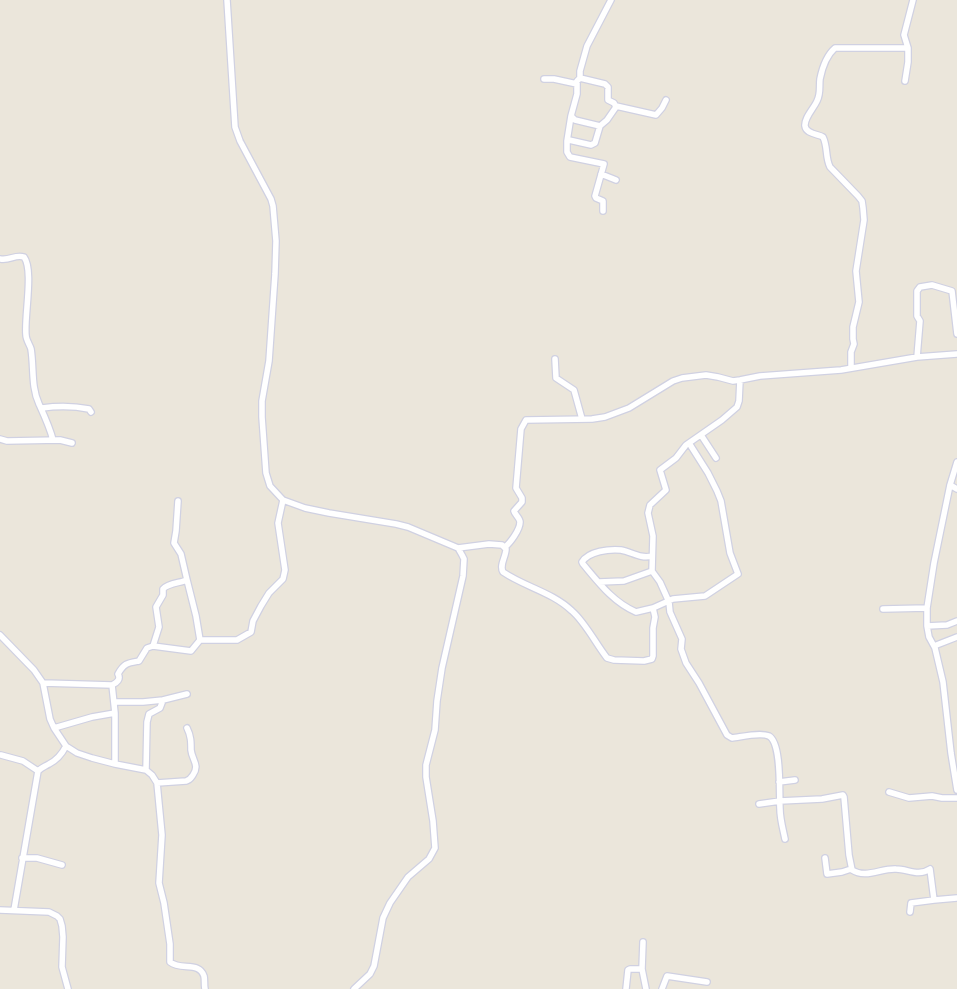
<!DOCTYPE html>
<html>
<head>
<meta charset="utf-8">
<style>
	body { margin:0 }
	canvas { display:block; background:#ebe6db }
</style>
</head>
<body>
<canvas width="957" height="989"></canvas>
<script>
const ctx = document.querySelector('canvas').getContext('2d');
ctx.lineJoin = 'round';
function stroke(path, color, width, dash) { ctx.strokeStyle = color; ctx.lineWidth = width; ctx.lineCap = dash ? 'butt' : 'round'; ctx.setLineDash(dash || []); ctx.stroke(path); }
const street = new Path2D(`
	M227,0L235,127L240,141L271,199L273,206L276,241L275,274L269,361L262,401V417L266,473L270,486L283,500L305,508L329,513L396,524L408,527L458,548L462,555L464,559L463,576L442,668L437,701L435,730L426,765V777L433,821L435,848L429,859L408,877L390,903L383,918L374,966L370,974L354,989
	M580,78L605,84L608,87V100L614,103L616,107L607,120L600,126L575,120L571,116L577,94V81L580,78V71L587,46L611,0
	M544,79H554L577,84
	M905,81L908,62V48L904,35L913,0
	M616,106L656,115L662,108L666,100
	M600,126L595,143L591,145L569,140L567,141V152L570,157L604,164L595,196L596,198L603,201V211
	M567,141L571,116
	M601,174L616,180
	M0,259C10,261 15,254 24,257C34,270 24,317 26,335C26,340 30,345 31,349C34,367 31,387 39,404C44,415 50,428 53,440
	M917,357L920,321L917,316V291L920,287L932,285L952,291L957,334
	M555,359L556,378L574,390L582,419
	M851,368V352L854,344L853,339V327L859,302L856,271L864,220L863,208L862,201L858,196L830,167C825,157 828,147 823,137C818,134 806,134 805,126C804,118 814,108 817,101C821,93 819,87 820,79C822,69 827,55 835,48H908
	M740,380L739,401L737,407L722,420L686,445L676,458L660,470L666,490L650,505L648,513L653,536L652,571L660,582L669,602L670,612L682,639L681,649L686,663L699,683L727,735L732,738C741,737 760,732 769,736C782,743 779,794 780,809C780,819 783,829 785,839
	M42,408C57,406 74,406 89,409L91,412
	M701,435L716,458
	M0,439L7,441L60,440L72,443
	M957,462L950,485L934,563L927,608V626L929,637L935,648L943,682L951,753L957,790
	M950,485L957,489
	M505,547C510,543 520,530 520,522C520,518 515,515 514,511L522,502V498L516,488L521,429L526,420L592,419L605,417L629,408L673,381L682,378L706,375L718,377L733,381L740,380L760,376L841,370L917,357L957,354
	M458,548L489,544L502,545L506,549C506,557 499,565 503,572C525,587 552,592 572,611C585,622 596,644 607,658L614,660L644,661L652,659L653,656V628L655,617L653,608L673,599L705,596L738,574L730,553L721,501L717,491L708,473L689,443
	M652,556C640,559 632,552 621,550C609,549 589,551 582,562L583,564C599,583 613,602 636,612L653,608
	M187,580L196,616L200,640
	M599,582L624,581L652,571
	M883,609L927,608
	M927,626L947,625L957,621
	M0,635L34,670L43,683L50,719L54,728L66,746L77,753L92,758L115,764L146,770L152,775L157,783L162,835L159,883L164,903L170,944V962C181,971 199,961 204,976C205,980 204,985 205,989
	M153,646L191,651L200,640H237L251,632L253,621L261,606L269,593L283,579L285,570L278,523L283,500
	M934,646L957,637
	M43,683L112,685
	M114,702H143L163,700
	M54,728L92,717L115,713
	M1,755L23,761L38,771
	M115,764V713L112,685C117,683 121,679 118,674C124,663 128,663 139,661L147,648L153,646L159,627L156,607L163,595V589C168,583 180,583 187,580L181,554L174,543L176,531L178,501
	M146,770L147,722L149,714L160,708L163,700L187,694
	M779,782L795,780
	M157,783L186,781C190,780 191,778 193,775C200,765 192,760 191,750C191,742 191,736 187,728
	M889,792L909,798L932,796L942,798H957
	M759,804L780,801L822,799L843,795L844,797L849,855L852,870C866,879 881,868 896,869C908,869 918,877 930,869L934,900L957,898
	M22,858H37L62,865
	M825,858L827,874L842,872L851,869
	M0,910L49,912L57,916L60,919L62,926L63,937L62,967L68,989
	M14,910L38,771C42,767 44,767 49,764C57,760 62,754 66,746
	M910,912L911,903L934,900
	M643,942L642,969L646,989
	M626,989L628,970L630,969H642
	M662,989L667,976L707,982`);
stroke(street, '#d0d1e2', 8);
stroke(street, '#fff', 5.5);
</script>
</body>
</html>
